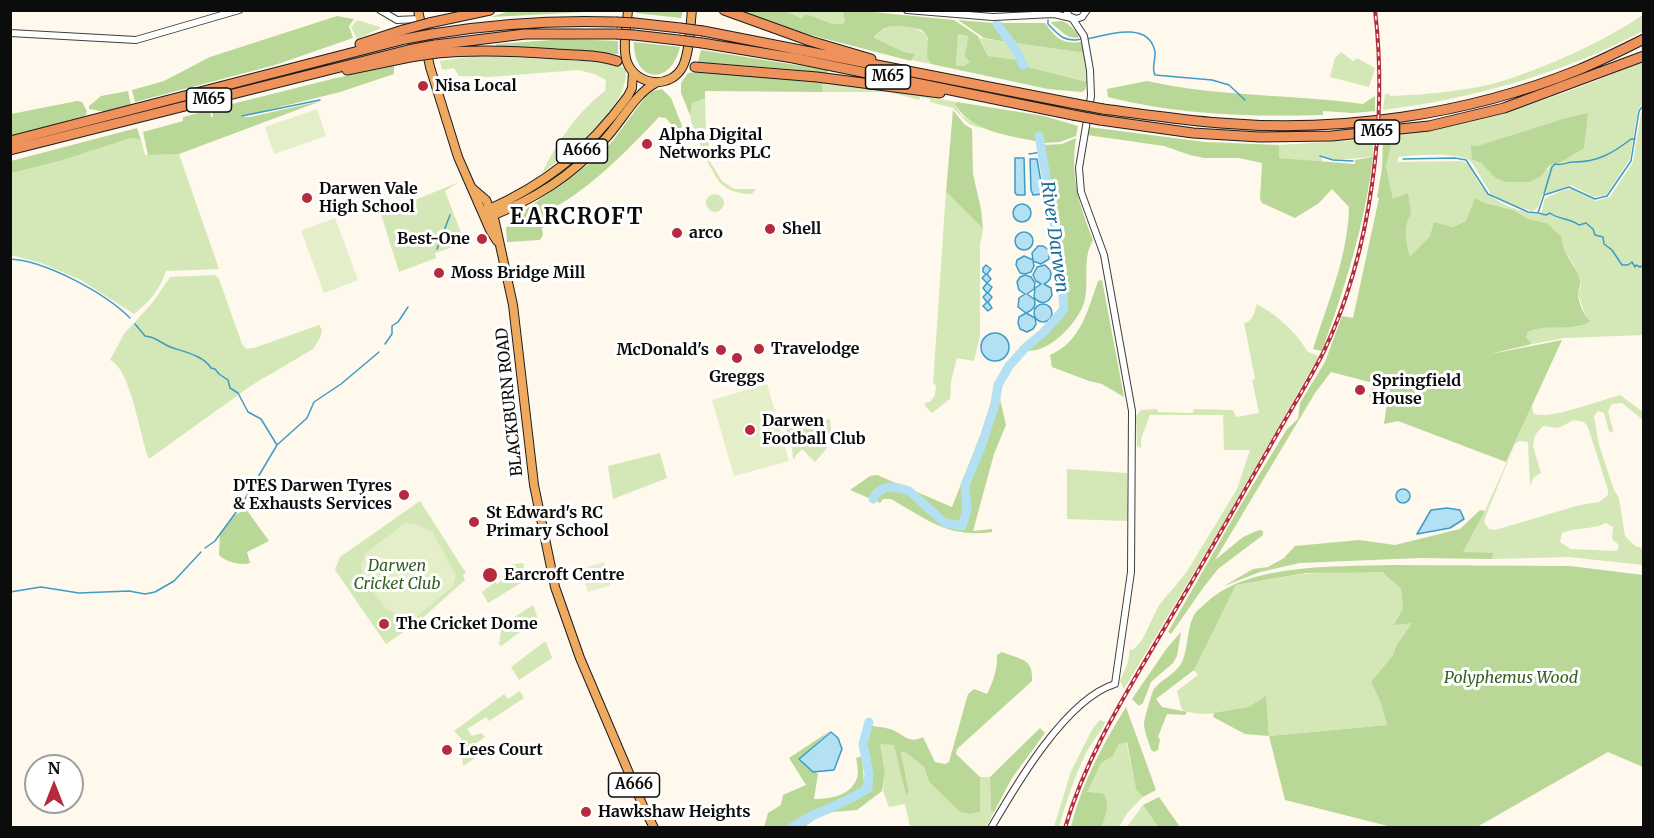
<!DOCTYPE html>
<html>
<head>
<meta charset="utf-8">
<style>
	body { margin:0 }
	#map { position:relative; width:1654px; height:838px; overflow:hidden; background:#fef9ec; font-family:Merriweather,serif }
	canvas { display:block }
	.frame { position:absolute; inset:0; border:12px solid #0c0c0c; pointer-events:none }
	.north { position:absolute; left:24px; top:754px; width:60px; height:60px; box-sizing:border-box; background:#fff; border:2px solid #9e9e9e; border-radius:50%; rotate:0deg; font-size:16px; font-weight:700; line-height:24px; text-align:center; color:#0c0c0c }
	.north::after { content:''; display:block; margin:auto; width:21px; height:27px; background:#b52a3d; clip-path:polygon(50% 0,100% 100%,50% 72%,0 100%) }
</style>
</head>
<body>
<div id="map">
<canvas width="1654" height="838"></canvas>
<div class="frame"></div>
<div class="north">N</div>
</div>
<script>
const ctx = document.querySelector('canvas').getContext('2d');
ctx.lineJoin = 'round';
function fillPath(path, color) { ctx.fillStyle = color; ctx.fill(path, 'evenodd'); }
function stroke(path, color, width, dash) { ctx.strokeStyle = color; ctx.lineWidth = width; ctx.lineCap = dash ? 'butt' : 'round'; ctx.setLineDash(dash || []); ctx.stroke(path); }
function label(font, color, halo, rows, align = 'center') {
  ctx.font = font + ' Merriweather,serif'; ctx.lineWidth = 6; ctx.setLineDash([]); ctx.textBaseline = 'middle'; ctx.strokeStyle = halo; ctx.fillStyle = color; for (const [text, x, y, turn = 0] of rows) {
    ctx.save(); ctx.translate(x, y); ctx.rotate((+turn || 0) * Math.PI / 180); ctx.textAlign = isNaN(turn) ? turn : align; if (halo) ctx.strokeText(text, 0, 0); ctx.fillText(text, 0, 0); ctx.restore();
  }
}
fillPath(new Path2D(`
	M785,11H842L845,21L842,24H833L806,14L803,18Z
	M1643,15V31C1564,73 1472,99 1383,110L1385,94H1389L1390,96C1421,95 1466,91 1496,83C1543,69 1603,42 1643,15Z
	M357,20L380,27L381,28L357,39L351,27Z
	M899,25C916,29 930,29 929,50C928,56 928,58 931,64L912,60L914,54L904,52L874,39C880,28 888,26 899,25Z
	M958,34L969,36L966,45L971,62L964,66H956Z
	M980,38L1007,42L1018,60L988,56Z
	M1015,43L1085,53L1087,82L1026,66Z
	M1341,52L1353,61L1357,58L1375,68L1369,87L1330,77L1335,58Z
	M476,56L598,61L613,63L626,69C628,112 570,149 541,175C557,143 577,112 605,91L606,80L594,74L579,70L489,77L459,76L454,68L442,70L440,61Z
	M1643,60V104L1638,110L1630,159L1606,195L1594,197L1571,185L1547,194L1544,191L1538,207L1533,211L1517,207L1491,194L1471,161C1456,152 1415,155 1398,157V162L1462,161C1472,165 1473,175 1479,183C1492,203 1518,212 1541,215L1545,198L1564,190L1571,189L1596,201L1610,197L1633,162L1641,113L1643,109V335L1564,338L1532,344L1526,337L1528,332C1543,324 1562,325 1578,327L1586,317L1578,294L1581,286L1574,265L1546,223L1528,219L1507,208L1482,202L1466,221L1430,236L1410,256L1404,233L1407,220L1393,199L1386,166L1393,140L1390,135C1477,123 1564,98 1643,60ZM1481,145L1563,161L1550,165L1548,170L1488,169L1481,163L1472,146Z
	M822,82L881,89L957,102L955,104L961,115L983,129L969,124L953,108L930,102V99L920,97L919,100L889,92H823Z
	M705,98L706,134H709V160L722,181L734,189H756L752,194C741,194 729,191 721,184C713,176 691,127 690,116C690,113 691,106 692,103Z
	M132,138L141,140L145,155L179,154L219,269L166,271C160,290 149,302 134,314L81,280L41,263L11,255L10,173L62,160Z
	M1373,139V157L1334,160L1320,155L1323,162L1279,158V145Z
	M459,182L445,191L465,243L435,253L436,258L399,272L381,214Z
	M946,192L983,229L980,245V335L974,361L957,358L951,382L950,399L932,413L925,406V403L930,402L935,395L936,385L933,384Z
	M706 203a9 9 0 1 1 18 0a9 9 0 1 1-18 0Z
	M215,275L219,279L242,344L246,349L254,348L319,325L322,330L320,338L313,349L252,385L149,459C140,437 131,369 110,360L124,334L153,302L170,277Z
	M1257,304C1278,316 1295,331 1308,352L1319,356L1220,529L1124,689L1120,681L1128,662L1130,649L1133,650L1142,640L1159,605L1186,573L1237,489L1250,450H1224L1223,415H1150L1141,439V448L1137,446L1136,416L1141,410L1157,409L1158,412L1193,413L1194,409L1233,410L1236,417L1259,413L1252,380L1255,379L1244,323C1253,322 1254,312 1257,304Z
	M1620,395L1643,412V420L1622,403L1612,404L1608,411L1613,430L1612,433L1609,431L1604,413L1598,411L1594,416L1599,445L1614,490L1619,498L1625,536L1635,546L1643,548V565L1569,557L1492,559L1494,554L1463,552L1485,511L1532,405L1533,413C1545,422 1604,399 1620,395ZM1574,420L1584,422L1588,427L1608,490V495L1599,502L1580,505L1495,530L1489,529L1484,522L1486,515L1515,444L1519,441L1528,442L1530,486L1534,477L1541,473L1533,446L1535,435L1543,426L1558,428ZM1606,523L1613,527L1612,539L1619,545L1617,551L1571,549L1560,542L1562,533C1575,527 1592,530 1606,523Z
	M830,419C832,442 831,445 815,462L802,449L793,459L792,448L786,428Z
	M660,453L667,478L613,499L608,466Z
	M1067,469L1127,473L1128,521L1067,519Z
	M420,501L466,573L463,575L465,580L418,622L386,644L335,570L340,557Z
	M523,563L526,580L488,603L482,592L495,582L497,584L503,579L502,577L510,571L509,565Z
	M1340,572H1382L1401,589L1403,608L1393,624L1413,622L1396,646L1393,655L1371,682L1380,701L1387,725L1269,736L1266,697C1260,700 1255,705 1249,707C1233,713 1197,717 1182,710L1177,691L1198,675L1194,670L1236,585L1302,574Z
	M533,605L538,619L501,646L499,644L502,625Z
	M544,642H546L552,658L519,680L511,667Z
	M520,691L524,698L489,721L486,717L467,729L472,736L482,733L485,737L470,747L475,758L463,766L461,738L454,731L504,694L508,699Z
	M1100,720L1105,722C1102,731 1090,744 1085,755C1074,778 1066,803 1059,827H1054L1071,771L1093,728Z
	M1126,741L1136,788L1143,797L1128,812L1119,827H1101L1106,814L1086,792L1101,763L1113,756L1119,744Z
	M879,744H894L906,794L909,792L901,752L904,751L924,767L929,782L961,812L970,814L980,812V777H990L991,811L994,812L986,827H910L905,804L889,807L883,791L885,774Z
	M1143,805L1158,827L1126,828Z`), '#d4e7b7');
fillPath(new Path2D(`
	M513,10H604V11L491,17Z
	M842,10L863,11L954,20L978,36L988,56L1018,60L1021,65L1087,82L1085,90L1082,92L1048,89L931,64L927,57L928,38L922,30C905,26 885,20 874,38L904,52L915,54L911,61L803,33L741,11H785L802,18L806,14L833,24H842L845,21ZM958,34L968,36L965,56L970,62L964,66H956Z
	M637,11V10L683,11L681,18L636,13Z
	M337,16L354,19L349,26L353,38L275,65L135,102L132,90L164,81L210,57Z
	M958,20L993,23L1007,42L984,38Z
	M1062,21L1068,24L1081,36L1077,38L1069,37L1063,33L1050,22Z
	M1000,23H1045C1057,40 1063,44 1083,42L1085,53L1015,43Z
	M567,39L618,41V54L497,47L496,44Z
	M634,42L680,47C670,88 633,81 634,42Z
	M701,50L828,70L827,74L788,69L698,62Z
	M394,66V74L340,92L248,115H242L243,117H250L321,101L179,154L148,155L143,132L183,121V117L210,110L211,117H213L212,109L336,78Z
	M696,72L822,82L823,92L705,91V98L692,103L690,115L681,93V83L688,73Z
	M1147,81C1218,97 1291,94 1363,104L1375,96V111L1353,113L1323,111V115C1251,117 1178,115 1108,97L1107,89Z
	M662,89L671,98L682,126L678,133L666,118L659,117C627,151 589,190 548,211L553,222L542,228L543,235L540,240L507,242L506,228L518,215L586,166L610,144L647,95L652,91Z
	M128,91L131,106L106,112L89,109V106L101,96Z
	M77,101L82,102L87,111L85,116L11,136V114Z
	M957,102L1044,116L1078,126L1076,136L1060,142L1044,143L1041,136L1037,135L1039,142C1009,135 972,133 955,104Z
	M953,110L964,124L972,129L973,174L981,209L983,229L946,192Z
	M1588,113L1584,148L1561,162L1550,165L1541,176L1529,182H1506L1496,178L1481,163L1472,159L1471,146L1481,145L1563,119Z
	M1089,127L1205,142L1279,145V158L1355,164V160L1373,157C1365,224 1345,287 1322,351L1313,349C1328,302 1348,256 1349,207L1332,189L1319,203L1295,218L1262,203L1260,199L1262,163L1239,158H1204L1190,155L1164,146L1087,135Z
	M137,128L141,140L131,138L63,160L11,173V161Z
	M1391,137L1393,139L1386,166L1393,199L1408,193L1411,214C1402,228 1406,241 1410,256L1430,236L1434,222L1452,227L1466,221L1475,198L1482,202L1513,210L1528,219L1546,223L1562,237C1560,252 1577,265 1580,281C1581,286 1578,290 1578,295C1579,303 1584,316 1590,321C1575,333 1548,322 1528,332L1526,337L1532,344L1486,355L1562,340L1506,462L1398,421L1384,424L1387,403L1369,397L1373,383L1331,372L1315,393L1215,560L1243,537L1259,530L1263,531V535L1218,569L1203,588L1171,634L1168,632L1240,506L1287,429L1298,419L1300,403L1325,362L1342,316L1353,318L1379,198L1377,197L1382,169L1383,138Z
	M1076,138C1070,177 1079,204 1093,240C1082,259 1089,279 1085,299C1081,320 1048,356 1025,350C1040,339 1061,324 1067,306L1063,255L1044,145L1062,144Z
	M1102,280L1124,397L1102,384L1089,381L1052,367L1050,355C1081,342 1088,309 1098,281Z
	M1000,399L1006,425L994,454L973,531L992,529V532C948,538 928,520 891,499H883L880,503L875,500C902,471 921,513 944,525C949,528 957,528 963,529L969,510L967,485Z
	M987,418L963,485L965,510L960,524C956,523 950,523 946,521C927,512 891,458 871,499L850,490L870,476L877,475L952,507Z
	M246,509L269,541L247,552L250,563C241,566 226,562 219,555L220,533L235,515Z
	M1480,510L1485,511L1463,552L1494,553L1492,559L1420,558L1300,563L1260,572L1224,586L1253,569L1268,567L1284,558L1295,546L1359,540L1395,545L1460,529Z
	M1389,565L1570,566L1643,575V767L1608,752L1477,827H1392L1285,800L1269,736L1245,734L1213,717L1214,713L1249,707L1266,696L1269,736L1387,725L1380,701L1371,682L1393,655L1396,646L1412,623L1393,625L1403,608L1401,589L1382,572L1306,573L1236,585L1194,670L1156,699L1162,707L1187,712L1185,715L1167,714L1158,737L1160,739L1158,750L1154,752L1151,750C1149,742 1144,732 1144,723C1144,721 1152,691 1154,689C1162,679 1173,676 1181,664C1189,649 1186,630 1194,615C1197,610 1203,606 1207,602C1250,563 1334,567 1389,565Z
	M1181,632L1177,656L1173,663L1151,682L1143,703L1139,706L1132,699L1167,648Z
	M1002,652C1022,660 1033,658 1032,681L957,749L956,754L980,777V812L970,814L960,812L929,782L924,767L904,751L901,753L909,792L906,795L894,745L880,744L885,774L882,791L857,810L833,812L817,818L804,827H794L823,811L851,802L869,789L871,773L865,745L870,725C876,727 883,727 890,729C903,733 908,745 923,737L935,762L945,764L949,762L968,694L974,689L987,694C993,683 998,667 997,655Z
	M1126,707L1156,790L1143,797L1136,789L1127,742L1119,744L1113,756L1101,763L1087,792L1104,794C1110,806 1106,815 1101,827H1071C1081,785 1103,744 1126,707Z
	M1040,728L1045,733L1012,778L994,812L991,811L990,777Z
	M830,731L799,759L818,774L814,799C830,799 851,796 857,778C859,772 857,764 856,758L862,756L864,784L861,789L851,797L820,808L789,827L764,828L768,813L781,805L783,795L806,785L789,758Z
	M1159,797L1180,827H1158L1143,805Z`), '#b9d797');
fillPath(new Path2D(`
	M317,109L326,136L274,154L265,127Z
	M335,218L358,280L324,293L301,231Z
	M767,384L789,461L734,476L712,400Z
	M405,523L417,525L432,531L456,575L453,586L412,621L387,610L363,578L361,565L366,553Z
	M604,562L611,585L588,592L581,569Z`), '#e4eec9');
const water = new Path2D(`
	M1015,158H1024L1025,195H1017L1015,193Z
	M1030,159H1037L1043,194L1033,195L1031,190Z
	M1013 213a9 9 0 1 1 18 0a9 9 0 1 1-18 0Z
	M1015 241a9 9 0 1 1 18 0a9 9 0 1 1-18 0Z
	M1038,246H1043L1049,250V259L1041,264L1033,261L1034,266L1031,272L1025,274L1020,273L1016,265L1017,260L1024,256L1033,260L1032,253Z
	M986,265L991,269L987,274L991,279L987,283L992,287L988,293L992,297L988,302L992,308L988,311L983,306L987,302L983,297L987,293L983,288L987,283L982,278L986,274L983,272V268Z
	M1045,265L1050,270C1053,277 1050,281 1044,284L1051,288L1052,295L1049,300C1044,304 1038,303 1034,297L1035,288L1041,284L1036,281L1033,275L1037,267Z
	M1025,275L1031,277L1035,283L1034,289L1027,294L1034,299C1037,306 1033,310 1026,313L1035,318L1036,324L1033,329L1027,332L1020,329L1018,323L1019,317L1026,313L1018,307L1019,298L1025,294L1019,290L1017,282L1020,277Z
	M1034 313a9 9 0 1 1 18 0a9 9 0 1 1-18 0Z
	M981 347a14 14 0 1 1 28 0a14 14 0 1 1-28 0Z
	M1396 496a7 7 0 1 1 14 0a7 7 0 1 1-14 0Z
	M1447,508L1460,510L1464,519L1450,528L1417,534L1431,510Z
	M831,732L838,738L842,749L834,770L813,772L799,759Z`);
fillPath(water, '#b3e1f3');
stroke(water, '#3d9cc7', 1.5);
stroke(new Path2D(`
	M1048,20V24C1059,36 1066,43 1082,39
	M1087,39C1106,35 1149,20 1155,52C1156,60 1151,67 1155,75L1212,80L1229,85L1245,100
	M242,116L320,100
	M1029,154L1042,152
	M1320,156L1333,160L1353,161
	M1403,159L1455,158L1466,160L1488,194L1528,212L1538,213L1544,195L1569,187L1595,199L1607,196L1631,161L1639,111L1644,105
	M1544,194L1552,167L1555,164C1563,166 1566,162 1574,162C1598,162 1613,153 1631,139H1635
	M1538,213L1546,215L1550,213C1559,220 1570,218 1579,225L1586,223L1593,229L1595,235L1603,237L1604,244L1612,250L1622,265H1628L1632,262L1635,267L1636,265L1640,267L1644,265
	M437,249L450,215
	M10,259C46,261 105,293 130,318
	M135,324L145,336C155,336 163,345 173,348C185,352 204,356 211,368L215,369L219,374L228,380L230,388L238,393L248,412L261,419L277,445
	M385,344L392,334V326L398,322L408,307
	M205,548L215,541L242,504L277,445L307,418L314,402L341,384L379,352
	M10,592L41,587L79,593L129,591L145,594L155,592L174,581L201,552`), '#3d9cc7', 1.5);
stroke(new Path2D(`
	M997,24L1016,50L1023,65
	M873,499C881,483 894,486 909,491L945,523L962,526L967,510L965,485L981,447L995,404L998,385L1009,366L1026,347L1043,333L1064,309L1060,257L1039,136
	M791,828C815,811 844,805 868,788L869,774L863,744L869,722`), '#b3e1f3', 9);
const tertiary = new Path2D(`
	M380,10L397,20L419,19
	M907,10L993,17L1054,14L1071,18
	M1066,10L1069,16L1076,19L1082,17L1087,10
	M10,33L136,40L239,10
	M991,828C1016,785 1066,699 1115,684L1131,572L1132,411L1104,255L1081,192L1079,168L1091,96L1090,70L1084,36L1072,18`);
const trunk = new Path2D(`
	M418,10L430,67L458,157L490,230L497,241
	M628,10C627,26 622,47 627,62C636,86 671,90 683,66C690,51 690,27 692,10
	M472,188L486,200L495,222L513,305L534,485L555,587L580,658L643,806L654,828
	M485,211C546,184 589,150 628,96L632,88L633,72
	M489,217C535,199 570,177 604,140C621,123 635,93 656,83`);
const motorway = new Path2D(`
	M724,10L810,41L871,59
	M429,23L490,10
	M635,23L680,28
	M703,31L1076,104
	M432,34C493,24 554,20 616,22
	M634,35L678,40
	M702,43L793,58L1073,115
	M360,44L403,30
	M435,45L525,34H616
	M437,53C477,49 517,51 557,54C577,55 598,55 617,61
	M695,67L817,77L940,93
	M347,70L410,57
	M1103,109C1142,114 1181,120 1220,123C1339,133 1467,115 1578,70C1600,61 1622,50 1644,39
	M1100,120L1193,133L1260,137L1332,136L1429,126L1504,108L1644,56
	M10,141L405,39
	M10,150L408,50`);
stroke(tertiary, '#3f3f3f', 8);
stroke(trunk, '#1d1d1d', 10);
stroke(motorway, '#1d1d1d', 11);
stroke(tertiary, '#fff', 6);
stroke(trunk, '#f0aa60', 8);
stroke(motorway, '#ee915a', 9);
const rail = new Path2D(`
	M1065,828C1087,753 1129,689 1168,622C1202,565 1235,507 1268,450C1286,417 1307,385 1324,351C1371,253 1388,119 1375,10`);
stroke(rail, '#b52a3d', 4);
stroke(rail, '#fff', 1.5, [4.5]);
const motorwayBridge = new Path2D(`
	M616,22L635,23
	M680,28L703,31
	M403,30L429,23
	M616,34L634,35
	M405,39L432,34
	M678,40L702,43
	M408,50L435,45
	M410,57L437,53
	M1076,104L1103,109
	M1073,115L1100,120`);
stroke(motorwayBridge, '#1d1d1d', 11, []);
stroke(motorwayBridge, '#ee915a', 9);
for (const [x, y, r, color] of [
	[423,86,6,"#b52a3d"],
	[647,144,6,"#b52a3d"],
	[307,198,6,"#b52a3d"],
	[770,229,6,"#b52a3d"],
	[677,233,6,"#b52a3d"],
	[482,239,6,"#b52a3d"],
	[439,273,6,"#b52a3d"],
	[759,349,6,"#b52a3d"],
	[721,350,6,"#b52a3d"],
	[737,358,6,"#b52a3d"],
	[1360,390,6,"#b52a3d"],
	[750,430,6,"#b52a3d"],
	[404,495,6,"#b52a3d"],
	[474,522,6,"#b52a3d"],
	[490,575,8,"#b52a3d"],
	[384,624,6,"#b52a3d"],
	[447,750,6,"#b52a3d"],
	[586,812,6,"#b52a3d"]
]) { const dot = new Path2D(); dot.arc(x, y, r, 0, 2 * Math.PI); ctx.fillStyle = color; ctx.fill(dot); stroke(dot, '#fff', 2); }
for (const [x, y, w] of [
	[888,77,45],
	[209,100,45],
	[1377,132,45],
	[582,151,51],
	[634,785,51]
]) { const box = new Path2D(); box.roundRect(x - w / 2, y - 12, w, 24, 4.5); ctx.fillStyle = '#fff'; ctx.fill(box); stroke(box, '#0c0c0c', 1.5); }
label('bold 15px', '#0c0c0c', null, [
	["M65",888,77],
	["M65",209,100],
	["M65",1377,132],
	["A666",582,151],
	["A666",634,785]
]);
label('bold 16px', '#0c0c0c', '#fff', [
	["Nisa Local",435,86],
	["Alpha Digital",659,135],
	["Networks PLC",659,153],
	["Darwen Vale",319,189],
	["High School",319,207],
	["Shell",782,229],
	["arco",689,233],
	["Best-One",470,239,"right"],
	["Moss Bridge Mill",451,273],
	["Travelodge",771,349],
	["McDonald's",709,350,"right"],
	["Greggs",737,377,"center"],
	["Springfield",1372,381],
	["House",1372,399],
	["Darwen",762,421],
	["Football Club",762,439],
	["DTES Darwen Tyres",392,486,"right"],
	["& Exhausts Services",392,504,"right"],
	["St Edward's RC",486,513],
	["Primary School",486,531],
	["Earcroft Centre",504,575],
	["The Cricket Dome",396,624],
	["Lees Court",459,750],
	["Hawkshaw Heights",598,812]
], 'left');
label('16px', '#0c0c0c', '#fff', [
	["BLACKBURN ROAD",510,402,-96]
]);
label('italic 16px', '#336020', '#fff', [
	["Darwen",397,566],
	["Cricket Club",397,584],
	["Polyphemus Wood",1511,678]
]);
label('italic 18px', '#1b6c98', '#fff', [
	["River Darwen",1054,237,82]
]);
ctx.letterSpacing = '1.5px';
label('bold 22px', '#0c0c0c', '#fff', [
	["EARCROFT",577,218]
]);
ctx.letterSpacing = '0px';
</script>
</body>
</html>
